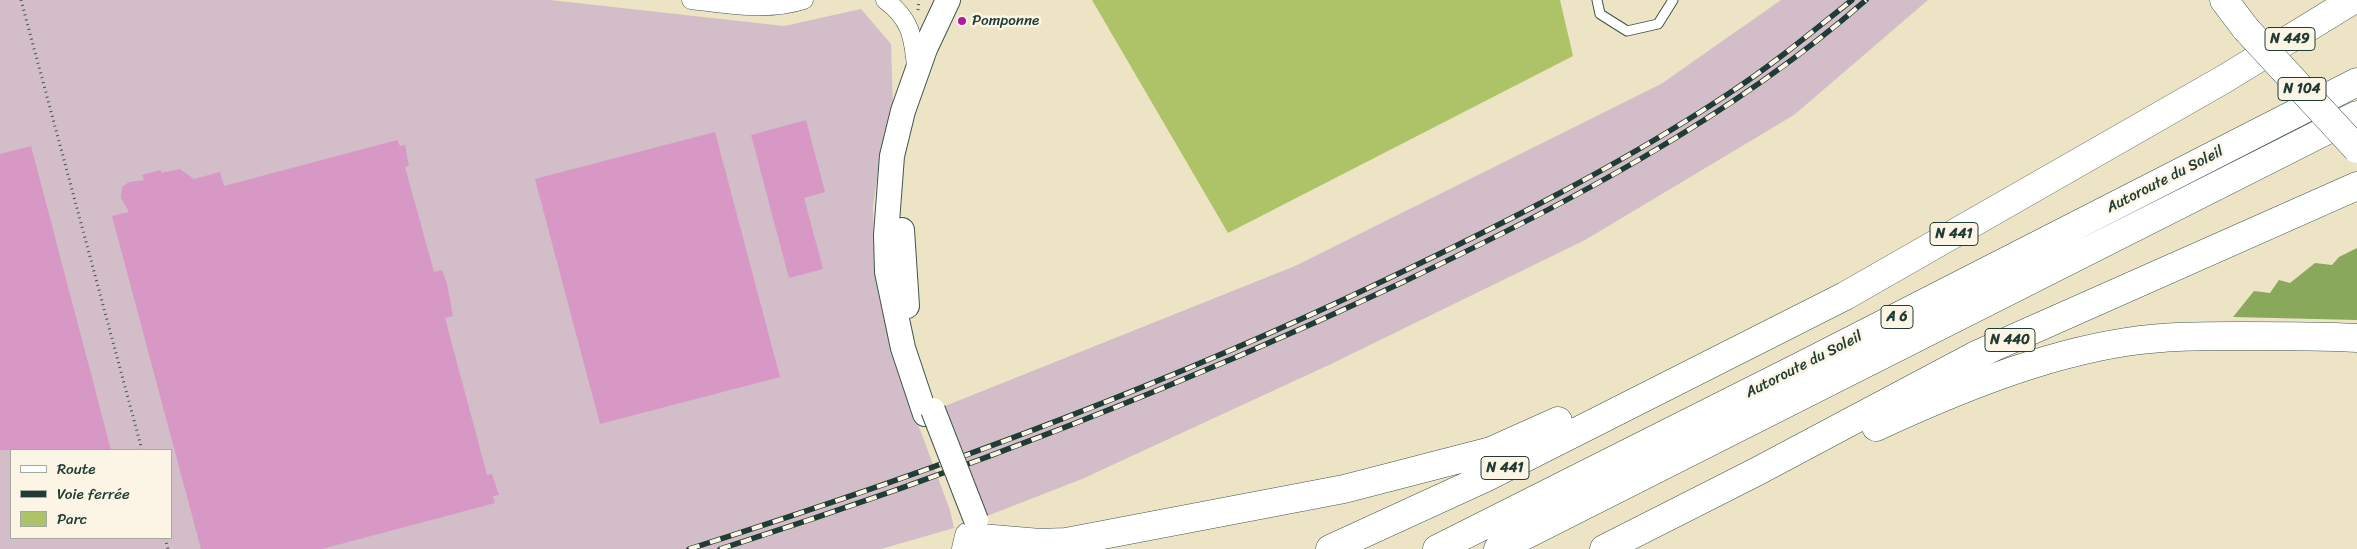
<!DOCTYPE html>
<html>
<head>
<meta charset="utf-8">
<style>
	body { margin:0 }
	#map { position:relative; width:2357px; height:549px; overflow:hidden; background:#ede4c5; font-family:Sriracha,sans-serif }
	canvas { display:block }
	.legend { position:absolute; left:10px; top:449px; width:162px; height:90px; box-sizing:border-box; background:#fcf5e5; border:1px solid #a4ab9e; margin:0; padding:6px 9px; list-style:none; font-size:15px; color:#1f3d34 }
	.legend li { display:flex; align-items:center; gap:10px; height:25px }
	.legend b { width:25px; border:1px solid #a4ab9e }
</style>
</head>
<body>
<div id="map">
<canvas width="2357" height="549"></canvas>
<ul class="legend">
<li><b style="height:6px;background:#fff"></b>Route</li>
<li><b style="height:6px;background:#1f3d34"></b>Voie ferrée</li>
<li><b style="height:14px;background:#aec267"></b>Parc</li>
</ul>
</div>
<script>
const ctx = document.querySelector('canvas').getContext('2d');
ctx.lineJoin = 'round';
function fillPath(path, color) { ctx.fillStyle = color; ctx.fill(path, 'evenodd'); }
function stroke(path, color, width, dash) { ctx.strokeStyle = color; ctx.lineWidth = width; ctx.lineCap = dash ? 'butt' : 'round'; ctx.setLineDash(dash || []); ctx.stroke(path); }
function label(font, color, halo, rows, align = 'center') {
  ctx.font = font + ' Sriracha,sans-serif'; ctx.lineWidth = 5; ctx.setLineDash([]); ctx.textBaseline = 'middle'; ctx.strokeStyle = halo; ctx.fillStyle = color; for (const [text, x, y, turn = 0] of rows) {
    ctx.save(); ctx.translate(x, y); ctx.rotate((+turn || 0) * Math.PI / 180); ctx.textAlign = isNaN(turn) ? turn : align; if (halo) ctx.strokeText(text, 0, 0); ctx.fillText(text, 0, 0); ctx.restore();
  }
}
fillPath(new Path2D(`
	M0,0H550L784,26L861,9L891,44L893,108L881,153L873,206L875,275L891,352L950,510L954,528L881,549H0ZM11,450H171V538H11Z
	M1781,0H1928L1794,115L1585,240L1331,364L1082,479L987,516L976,499L940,408L1295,266L1661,84Z`), '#d2bdc8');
fillPath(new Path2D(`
	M1092,0H1560L1573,56L1228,233Z`), '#aec267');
fillPath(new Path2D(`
	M2357,248V320L2233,317L2254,291L2270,293L2279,280L2290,283L2315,263L2332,265L2339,257Z`), '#8aa85c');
fillPath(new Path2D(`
	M806,120L825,192L804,198L823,269L789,278L751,135Z
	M715,132L780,377L600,424L535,179Z
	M397,140L400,146L405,145L409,166L405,167L434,272L442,270L447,284L453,316L445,318L487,475L492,474L499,495L493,496L495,503L322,549H201L112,216L129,212L121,198L122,187L129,182L144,180L142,175L161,170V173L180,169L194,179L220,172L224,186Z
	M31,146L111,450H0V154Z`), '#d898c5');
const service = new Path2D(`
	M1597,0L1600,14L1627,31L1658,24L1673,0`);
const minor = new Path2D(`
	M691,0C729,4 767,12 804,0
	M885,0C911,19 913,37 916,66`);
const secondary = new Path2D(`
	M902,230L907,306
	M925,414L903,348L887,272L886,235L892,156L903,111L925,49L948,0`);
const primary = new Path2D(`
	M966,549L969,536`);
const trunk = new Path2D(`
	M2224,0L2246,29`);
const motorway = new Path2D(`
	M1876,427C1954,391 2041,355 2126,342C2164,336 2202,336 2240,336C2279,336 2318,336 2357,338
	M981,538L1040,543L1066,542L1344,489L1491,451L1558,421
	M1330,549L1487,477L1845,296L2226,78L2353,0
	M1437,549L1801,366L2357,82
	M1498,549L2357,115
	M1604,549L1756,472L1976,355L2357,186`);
stroke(service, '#3e564a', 11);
stroke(minor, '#3e564a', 19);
stroke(secondary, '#3e564a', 26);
stroke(primary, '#3e564a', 29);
stroke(trunk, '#3e564a', 29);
stroke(motorway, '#3e564a', 29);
stroke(new Path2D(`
	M21,0L142,450
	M918,10L919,0
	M165,538L168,549`), '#3e564a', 3, [1, 4]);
stroke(service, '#fff', 9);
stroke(minor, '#fff', 18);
stroke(secondary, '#fff', 24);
stroke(primary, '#fff', 28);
stroke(trunk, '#fff', 28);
stroke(motorway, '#fff', 28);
const rail = new Path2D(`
	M689,549C927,474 1160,388 1385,280C1503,224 1619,166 1728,94C1771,66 1812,32 1852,0
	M720,549C953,475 1180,387 1401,283C1564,205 1729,120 1866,0`);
stroke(rail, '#1f3d34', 5.5);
stroke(rail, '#fcf5e5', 4, [11]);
const secondaryBridge = new Path2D(`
	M933,410L976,520`);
const trunkBridge = new Path2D(`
	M2246,29L2357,149`);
stroke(secondaryBridge, '#3e564a', 26, []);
stroke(trunkBridge, '#3e564a', 29, []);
stroke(secondaryBridge, '#fff', 24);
stroke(trunkBridge, '#fff', 28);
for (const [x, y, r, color] of [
	[962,21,5,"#b5179e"]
]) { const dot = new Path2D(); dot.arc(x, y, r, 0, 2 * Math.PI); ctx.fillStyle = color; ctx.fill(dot); stroke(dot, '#fcf5e5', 2); }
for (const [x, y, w] of [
	[2290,39,50],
	[2302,89,48],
	[1954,234,48],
	[1897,317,32],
	[2010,340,50],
	[1505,468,48]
]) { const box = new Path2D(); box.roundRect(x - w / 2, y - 11.5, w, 23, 4); ctx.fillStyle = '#fcf5e5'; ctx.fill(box); stroke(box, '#1f3d34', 1); }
label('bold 14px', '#1f3d34', null, [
	["N 449",2290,39],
	["N 104",2302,89],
	["N 441",1954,234],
	["A 6",1897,317],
	["N 440",2010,340],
	["N 441",1505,468]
]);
label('15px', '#1f3d34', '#fcf5e5', [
	["Pomponne",972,21]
], 'left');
label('15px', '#1f3d34', '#fcf5e5', [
	["Autoroute du Soleil",2165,180,-27],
	["Autoroute du Soleil",1804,365,-27]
]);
</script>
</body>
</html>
